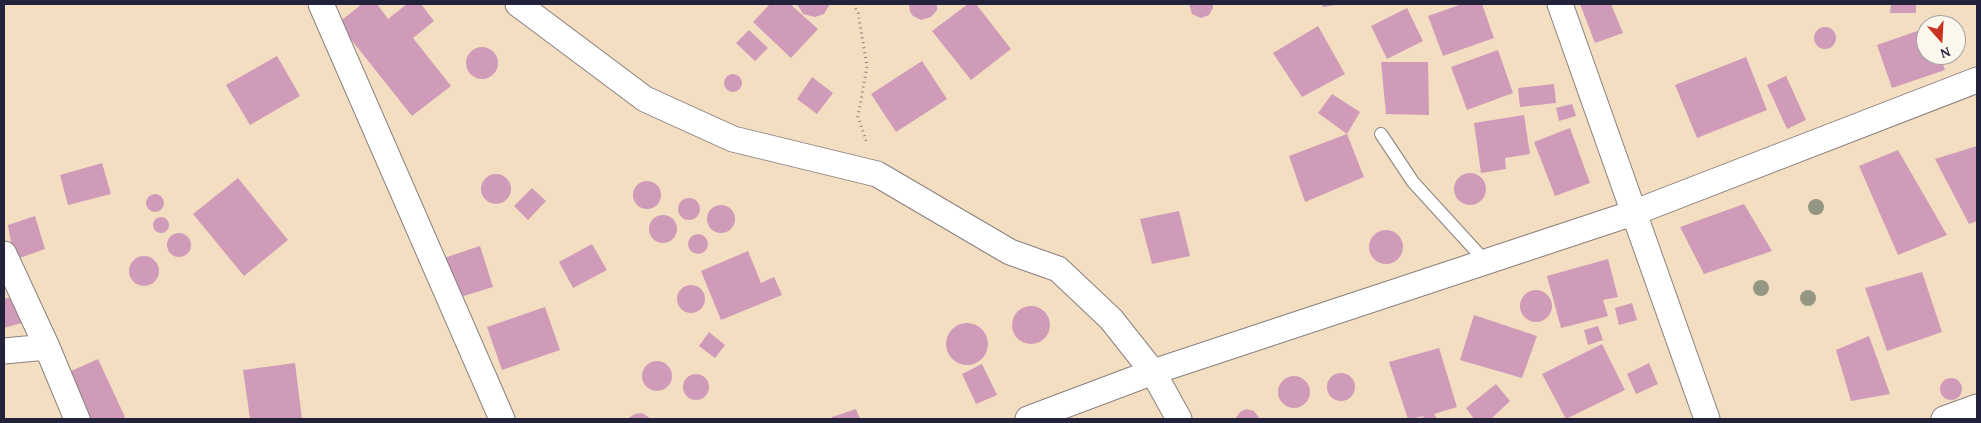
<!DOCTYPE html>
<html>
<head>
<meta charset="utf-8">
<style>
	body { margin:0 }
	#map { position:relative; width:1981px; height:423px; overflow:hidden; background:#f3dec1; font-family:"Gentium Book Plus",serif }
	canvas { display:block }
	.frame { position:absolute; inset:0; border:5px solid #22223b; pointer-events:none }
	.north { position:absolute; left:1916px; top:15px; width:50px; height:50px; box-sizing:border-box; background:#fbf7ec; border:1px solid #a4a2a5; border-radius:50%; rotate:161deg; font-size:14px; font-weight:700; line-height:20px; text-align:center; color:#22223b }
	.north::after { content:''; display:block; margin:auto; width:18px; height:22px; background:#c8321e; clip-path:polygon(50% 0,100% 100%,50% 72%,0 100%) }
</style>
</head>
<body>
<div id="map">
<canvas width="1981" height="423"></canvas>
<div class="frame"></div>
<div class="north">N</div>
</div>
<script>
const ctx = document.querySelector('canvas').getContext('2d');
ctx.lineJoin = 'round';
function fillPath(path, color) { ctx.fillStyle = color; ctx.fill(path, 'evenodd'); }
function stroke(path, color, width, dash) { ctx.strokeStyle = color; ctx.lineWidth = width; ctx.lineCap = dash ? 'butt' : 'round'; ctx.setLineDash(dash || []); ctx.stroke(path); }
fillPath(new Path2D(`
	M362,4H377L388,19L407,4H421L434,21L413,38L451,86L412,116L338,23Z
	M770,4H790L818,29L791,58L753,22Z
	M797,4H830L824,14L815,17L803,14Z
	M909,4H937V10L931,17L921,20L913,16L910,12Z
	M968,4H976L1011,49L971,80L932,31Z
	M1189,4H1213V8L1209,15L1201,18L1192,14Z
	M1322,4H1335V5L1323,7Z
	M1462,4H1482L1494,38L1443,56L1428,16Z
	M1580,4H1611L1623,33L1595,43Z
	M1891,4H1916V13H1890Z
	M1407,8L1423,41L1387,59L1371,26Z
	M1318,26L1345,74L1302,97L1273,53Z
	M1814 38a11 11 0 1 1 22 0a11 11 0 1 1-22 0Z
	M1926,28V55H1940L1945,70L1892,88L1877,45Z
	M749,30L768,48L755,61L736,43Z
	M466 63a16 16 0 1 1 32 0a16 16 0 1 1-32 0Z
	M1498,50L1513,93L1467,110L1451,67Z
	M277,56L300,96L250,125L226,85Z
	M1746,57L1767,110L1697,138L1675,85Z
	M922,61L947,99L896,132L871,94Z
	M1381,62H1428L1429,115L1386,114Z
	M724 83a9 9 0 1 1 18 0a9 9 0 1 1-18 0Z
	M1786,76L1806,120L1787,129L1767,85Z
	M812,77L833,93L817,114L797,99Z
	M1554,84L1556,103L1520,107L1518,88Z
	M1332,94L1360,112L1347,134L1318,113Z
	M1572,104L1576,116L1559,121L1556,108Z
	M1524,115L1530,154L1505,158L1506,169L1481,173L1474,123Z
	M1570,128L1590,183L1555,196L1534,142Z
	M1347,134L1364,177L1305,202L1289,156Z
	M1977,146V221L1969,224L1935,159Z
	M1898,150L1947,235L1898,255L1859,166Z
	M102,163L111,194L68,205L60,175Z
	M1454 189a16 16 0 1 1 32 0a16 16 0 1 1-32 0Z
	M481 189a15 15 0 1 1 30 0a15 15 0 1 1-30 0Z
	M238,178L288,240L244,276L193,214Z
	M633 195a14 14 0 1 1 28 0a14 14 0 1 1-28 0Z
	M532,188L546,201L528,220L514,206Z
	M146 203a9 9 0 1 1 18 0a9 9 0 1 1-18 0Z
	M678 209a11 11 0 1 1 22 0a11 11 0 1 1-22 0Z
	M1744,204L1772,251L1704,274L1680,227Z
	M707 219a14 14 0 1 1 28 0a14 14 0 1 1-28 0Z
	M1179,211L1190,256L1152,264L1140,219Z
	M649 229a14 14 0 1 1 28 0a14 14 0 1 1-28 0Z
	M35,216L45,249L14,260L8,225Z
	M153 225a8 8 0 1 1 16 0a8 8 0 1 1-16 0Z
	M1369 247a17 17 0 1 1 34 0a17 17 0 1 1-34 0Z
	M167 245a12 12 0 1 1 24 0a12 12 0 1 1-24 0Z
	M688 244a10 10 0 1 1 20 0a10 10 0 1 1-20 0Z
	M592,244L607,270L573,288L559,262Z
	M480,246L493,287L454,299L441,259Z
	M748,251L761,283L774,277L782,295L721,320L701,271Z
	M129 271a15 15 0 1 1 30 0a15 15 0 1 1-30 0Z
	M1608,259L1618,297L1603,300L1608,316L1561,328L1547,276Z
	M1922,272L1942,332L1887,351L1865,288Z
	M677 299a14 14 0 1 1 28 0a14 14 0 1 1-28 0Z
	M1520 306a16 16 0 1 1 32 0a16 16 0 1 1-32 0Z
	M19,295L25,322L4,328V299Z
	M1632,303L1637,320L1619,325L1615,308Z
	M1012 325a19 19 0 1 1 38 0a19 19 0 1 1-38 0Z
	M545,307L560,350L502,370L487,327Z
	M1474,315L1537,336L1522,378L1460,360Z
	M946 344a21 21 0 1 1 42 0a21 21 0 1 1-42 0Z
	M1598,326L1603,340L1588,345L1584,330Z
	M709,332L725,345L715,358L699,346Z
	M1869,336L1890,394L1851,401L1836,350Z
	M1602,344L1625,390L1566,419L1542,374Z
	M1439,348L1457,407L1434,414L1437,419H1420L1425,416L1408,419L1389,362Z
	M98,359L125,417L121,419H80L60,376Z
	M642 376a15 15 0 1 1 30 0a15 15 0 1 1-30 0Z
	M295,363L302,419H250L243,370Z
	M1649,363L1658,384L1636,394L1627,374Z
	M982,364L997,395L976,404L962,374Z
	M1327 387a14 14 0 1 1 28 0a14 14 0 1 1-28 0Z
	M683 387a13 13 0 1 1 26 0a13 13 0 1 1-26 0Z
	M1278 392a16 16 0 1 1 32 0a16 16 0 1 1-32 0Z
	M1940 389a11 11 0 1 1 22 0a11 11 0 1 1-22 0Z
	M1496,384L1510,401L1491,419H1474L1466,408Z
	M856,409L860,419H832V417Z
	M1246,409L1254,411L1260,419H1235L1240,412Z
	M640,413L644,414L651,419H627L635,414Z`), '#d09bb9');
const lane = new Path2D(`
	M1381,134L1413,182L1486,262`);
const street = new Path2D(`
	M321,4L502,419
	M518,4L645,99L733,139L877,174L1010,252L1058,269L1111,319L1153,372L1179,419
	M1560,4L1707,419
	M4,254L47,347L77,419
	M4,351L47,347
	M1028,419L1153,372L1633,213L1977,80
	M1944,419L1977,407`);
stroke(lane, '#8a807e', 14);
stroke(street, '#8a807e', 27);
stroke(new Path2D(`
	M853,4L858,13L867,66L858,117L867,144`), '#8a807e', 3, [1, 4]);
stroke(lane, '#fff', 12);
stroke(street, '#fff', 25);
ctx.fillStyle = '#949683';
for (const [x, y] of [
	[1816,207],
	[1761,288],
	[1808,298]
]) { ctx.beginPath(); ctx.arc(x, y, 8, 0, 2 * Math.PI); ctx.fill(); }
</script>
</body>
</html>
